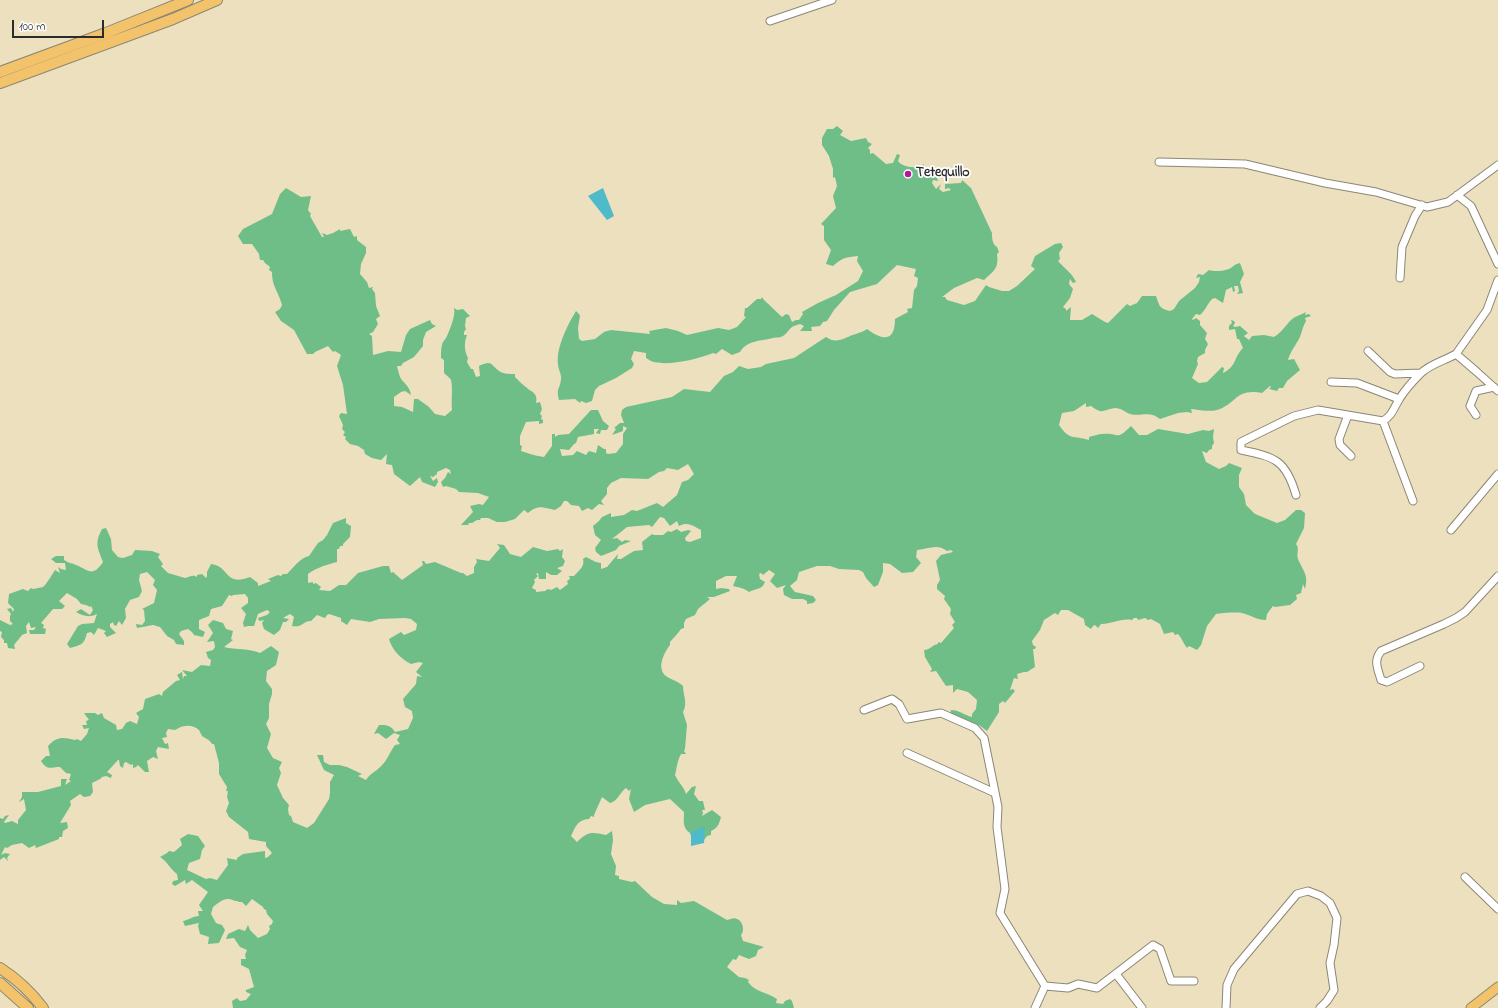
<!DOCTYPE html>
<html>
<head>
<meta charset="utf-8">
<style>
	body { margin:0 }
	#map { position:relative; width:1498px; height:1008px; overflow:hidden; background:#ece0bf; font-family:"Indie Flower",sans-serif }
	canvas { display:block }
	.scale { position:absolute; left:12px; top:20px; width:92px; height:18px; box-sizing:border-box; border:2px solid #2b2b2b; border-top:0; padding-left:5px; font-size:12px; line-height:14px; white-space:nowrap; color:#2b2b2b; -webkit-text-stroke:3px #fff; paint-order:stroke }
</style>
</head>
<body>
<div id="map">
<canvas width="1498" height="1008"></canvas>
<div class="scale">100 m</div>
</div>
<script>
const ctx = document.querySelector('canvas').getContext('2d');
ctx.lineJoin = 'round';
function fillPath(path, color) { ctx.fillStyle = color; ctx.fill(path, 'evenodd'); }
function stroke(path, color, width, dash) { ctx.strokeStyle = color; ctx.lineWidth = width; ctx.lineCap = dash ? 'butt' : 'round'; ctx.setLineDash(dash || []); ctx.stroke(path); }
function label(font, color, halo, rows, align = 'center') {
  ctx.font = font + ' "Indie Flower",sans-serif'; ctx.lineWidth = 3.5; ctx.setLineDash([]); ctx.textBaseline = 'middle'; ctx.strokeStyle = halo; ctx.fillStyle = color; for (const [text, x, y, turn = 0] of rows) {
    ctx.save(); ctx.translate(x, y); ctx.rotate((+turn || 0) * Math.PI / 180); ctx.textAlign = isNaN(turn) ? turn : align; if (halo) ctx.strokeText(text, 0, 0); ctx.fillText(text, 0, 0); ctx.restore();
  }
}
fillPath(new Path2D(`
	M837,126L843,131L840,135L851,141L866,138L868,142L872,144L868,148L870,150V154L873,153L886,164L893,163L897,154L900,155L898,161C903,168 918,169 924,164V167C930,170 937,175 938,181L933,180L932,183L936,189L941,184L939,189L943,192L951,190L949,188L945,189V184L961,183L962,180L971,188L992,233C992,238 992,244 997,247L999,252L997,254C999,268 994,271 984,280L977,278L954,288L942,297H945L947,300L964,305L975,301L986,285L989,287L1002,291H1009L1017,286L1035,269L1031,266L1035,256L1055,244L1061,243L1063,247L1059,253L1060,259L1058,261C1065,269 1072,273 1076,282L1073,283L1070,279L1069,284L1073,289L1070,298L1063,307L1066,309V311L1071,307L1070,320H1082L1092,314L1105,322L1108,323L1127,304L1130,306L1137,303L1142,296H1156C1160,307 1159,308 1170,311L1174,309L1179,301L1195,288L1199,282L1200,277L1196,278L1198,274L1203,275L1209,270C1215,272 1224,271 1229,269C1234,266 1235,264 1240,263L1244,274L1240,282L1243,293L1237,294L1239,291L1238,286H1234L1235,291L1233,292L1232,287L1226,290L1223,303L1215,298L1212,299C1207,304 1206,310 1200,315L1196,314L1192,319L1193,320L1196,318L1200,321V325L1207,333L1205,339L1208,344L1205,350V353L1198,357L1197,361L1198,364L1192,378L1199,383L1207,382L1222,367L1224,368L1223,373C1237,366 1233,358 1243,348L1239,339H1237L1235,329L1229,330V326L1232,323L1231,320L1234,321L1235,323L1233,326L1235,327L1240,326L1248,333L1244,336L1249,340L1252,336L1264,335L1274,337C1281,333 1285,326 1291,320C1295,316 1301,315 1306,312L1305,315L1309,314L1311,316L1305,318L1306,321C1303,326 1302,331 1300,337C1296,345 1290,352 1288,360L1294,359L1300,370L1287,381L1283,388H1279L1277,391L1269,389L1271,387L1270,386L1262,393C1235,388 1237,404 1217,410C1210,412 1199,410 1191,409L1192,413L1187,412L1178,413L1160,419C1149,410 1142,417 1130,414C1125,412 1121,408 1115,408C1102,410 1103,415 1091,406L1086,407V403L1074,411L1062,413L1059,425C1070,441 1073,435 1089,440V437C1094,436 1098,434 1102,434C1120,432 1115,442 1131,426L1139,435H1147L1158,429L1188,434L1203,430L1209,431L1214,429L1213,437L1214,443L1212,446V449L1209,450L1207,453L1202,451L1206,462L1219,469L1226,466L1229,463L1242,468L1239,475V487L1244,494L1246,505L1255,514L1277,523L1285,520L1296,510H1301L1305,513L1304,528L1296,544C1300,549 1296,553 1298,559C1303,571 1309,575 1305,589L1303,584L1301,593L1296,595L1297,599L1290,605L1275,607L1273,606L1267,614L1266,620C1256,620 1251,615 1242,613C1238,612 1220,613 1216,614L1207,626L1201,645L1197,650L1189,646L1187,648C1183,643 1182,638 1178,634L1175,635L1173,632L1164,634L1160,624L1151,619L1148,620L1145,618L1138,620L1137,618H1134L1132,620C1121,618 1112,624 1101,624L1098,628L1095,625L1093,626L1091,629L1085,625L1084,619L1068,610H1061L1058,615L1055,613L1044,620L1040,630L1032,641L1033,645L1036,647L1035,649H1033L1035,667L1027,672H1024L1017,674L1018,679L1014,678L1010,690L1013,689L1015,691L1005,703L1003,701L999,704V712L987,731L979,725L968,728L950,716L951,710C959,710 964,715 972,717V714L976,709L977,700L968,692L957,689L953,693V685L946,686L936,671L930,672L932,669L925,657L924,650C930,650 932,645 938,644V642L941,643L954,628L952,625L955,622L950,614L951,609L944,599L945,596L937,589V585L940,580L936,561L941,555L953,552L951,550L947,551C938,543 928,549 917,550L916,557L921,563L913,572L902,573L890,564L883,563V572L878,585L874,587L866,578L863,572L859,570L839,569L830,566H817L799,572L797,580L790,586L795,592L813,596L816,600L813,603L807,604V601L803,599H792L784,595L783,589L786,585L777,588L770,581L775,574L769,570L763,575L761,573L759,574L760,579L765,582C762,590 756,588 749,592C746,589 738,587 733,586L737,576H726L716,581V589L721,588L729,589L730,591L714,597H707L710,599L698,609L695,615L686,619L684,623V628L681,629L678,633L670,642V645C663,654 655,671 669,678C675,681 677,681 683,686C683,695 688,703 683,712L687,725L685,749L684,751L686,754H681C677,761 677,768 675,775C678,782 684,787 686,794L692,787L696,786L694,794L699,801H703L705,810H702L703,813L702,816L712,810L721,817C719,824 718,828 711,831V835L707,836L704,840L693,842L690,833C682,828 684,820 684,812L670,799L645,805L634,812L629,799L631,789L629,791L626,788C620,792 618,801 610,803L602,797L594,815V817L591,816L589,819C577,820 576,826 571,836L577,842C588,831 592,832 606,835L612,831L613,840L611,854L616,866L615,875L619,876V879L632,882L635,881L652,897L664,904L677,905V900L681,903L694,901L727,920C731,919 734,917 737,919C743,921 745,931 741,935L743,941L764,947L758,950L756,956L749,959L739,955L736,960L733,959L727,967L739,977L745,978L749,980L748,982C755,992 767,992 777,999L776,1003L783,1004L785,1001L790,999L792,1001L794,1008H233L232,1001L237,998L240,1001L246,1000L251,994L246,992V990L254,987L249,969L241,965V959H246L245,955L247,950L240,947L234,938L226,939L228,934L239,929L245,931L248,925L250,930L258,938L267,934L270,929L269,926L272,924L273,921L267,914L266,910L264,909L263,907L252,899L246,906L242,902H239L237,901C233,901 232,899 228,899C222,899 217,904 213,907L211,914L216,923L222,925L225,930L219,943L208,944L209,937L200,934L198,926L199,923L185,926L183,921C189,920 193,916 199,916L198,911H203L199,905L208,892L192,880L186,884L185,880L175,886L172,884L173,881L178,880L177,874C170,869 167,861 160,857L167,853L169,851L174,852L182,845L180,839L188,834L198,836L205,846L202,850L200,859L189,863L187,870L206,879L210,878L217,880L228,865L227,858L237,860V858L243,854L265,851V858L268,857L272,853L266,846V842L249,839L248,832L229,817L226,811L229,803L227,797L228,791H226L227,787L219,774V763L214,744H212C209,739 206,739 202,736C201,734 200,732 199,730C192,724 183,725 175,730L168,729L166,733L167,737L162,738L165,744L168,743L169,749L158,747L156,751L158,759L153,757L147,761L149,772H145L138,765L136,767L133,768V764L131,765L126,762L124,763L123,768L120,766L119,760H118L107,772L112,775L111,778L106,776L102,777L100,779L92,783L93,792L90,796L84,797L80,794L70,801L71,805L60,823L67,822L68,828L63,831L62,837H59V839L36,848L35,845L29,848L22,843L12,845L7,848L5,847L1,855L5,853L10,854L7,858L8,861L4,857L0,860V818L3,819L5,816L9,815L4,822L5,823L12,821L18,824V820L26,810L24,799L19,802L22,797V792H38L61,786V779H67L65,785L71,781L69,780L71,774L66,773L60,767C49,767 48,771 41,761L46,756H50L48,746C57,736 63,737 75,740L77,739L81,741L87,734L89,728L84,729L82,725H87L86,721L89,720L84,713H95L98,715L102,713L104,718L116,725L117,730L122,729L126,723L130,721L137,724L139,717L136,713L143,709L145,699L159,694L162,696L163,692L176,681L180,680L177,675L182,672L183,679L184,676H187L182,670L192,672L201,665L210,666L211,660L208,658L206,652L213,650L215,647L214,641L207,642L213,633L208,625L213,620L223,623L226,629L233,631L231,639L233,640L224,647C236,650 249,648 260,653L271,646L279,652L276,665L267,671L266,681L272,689V694L269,704V718L266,724L271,734L267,748L273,758L282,762L279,768L281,773L277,785L283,798L289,805L288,809L289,815L291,816L293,822L307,828L314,823L329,799L330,793V782L334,775L324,770L317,755H323L324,762L330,765H339L347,767L362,774L358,776L366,780C370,774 373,773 378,769C387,762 389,753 395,745L400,744L397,740L400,735L394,733L386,739L378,733L374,734L379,725C386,725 391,725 395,732L408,729L413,718L412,711L405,707L403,699L416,684L417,676L422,677L416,672L423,663L419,662L411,664C401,659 392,650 389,639L401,632L404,635L416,630L417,624L411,619L405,618L379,619L370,622L351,619L347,625L341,621V618L329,614L327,615L325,618L317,615L311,621C302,621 303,628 292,626L294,617L290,614L283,618L289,619L286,622H283L280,630L274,635L264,629L262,623L264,620L259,621L258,618L267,615L270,612L267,610L258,614L254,626H248L244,627L243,623L246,614L241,608L248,603V598L245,594L233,595L232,596L229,595L222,606L211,609L209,616L199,620V629L205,632L203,637L194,635L192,632L188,629L181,631L179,634L184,641V645L176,644L174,640L167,636L160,627L153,625L137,628L136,624L142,625L145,621L144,610L142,609L154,603L157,590L153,585L155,580L147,572L140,574L139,580L142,591L139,597L130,600L125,609L126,618L122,625L119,621L116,626L114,625L113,622L110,624V627L116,633L107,637L104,633L106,631L98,628L94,635L91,632L87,633C84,645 81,645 70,648L67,644L78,626L82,624L94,623L97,614C89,618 83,616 76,612L81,609L90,615L93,610L91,606L90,607L86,605L81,604L77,599L67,593L59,601L65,606L62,609H53L41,623L44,625L43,628L46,629L45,634H30L29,630H34L36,627L31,628L29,622L26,626L27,633L22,635L14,645L15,649L8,648L7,643H4V640L1,637L2,632L0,631V620L10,625L13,624L10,621V616L11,614L7,609L11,608L13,612L14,609L8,603L9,594L23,589L28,591L31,588L33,589C36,588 40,588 43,587C46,585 53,573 55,570L60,573L58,567L61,569L66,570L65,563H56L51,559L56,556H64V560C68,563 72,563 76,565C89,570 92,578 103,562C98,548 94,544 102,529L106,528L111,539L112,550L118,557L123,558L132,555L135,550L152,551L160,554L158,557L163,564L161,566L168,573L185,578C189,577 193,574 197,577V575L202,574L206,578L207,576V572L211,564C230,566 224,587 250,577L258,583V586L271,581L268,579L278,575L281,576L283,574H287C293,568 300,558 309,556L318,543L323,540L327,535L333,523L346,518V523L351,526L350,537L343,544V546H340L339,549H337V562C326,565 318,567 308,574V583L313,582V584L316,583L321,587L319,590L330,591L339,585H346L358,573L383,566H389L391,573L393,572L402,580L423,565L422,561H424L426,564L435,562L461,573H463L467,576L474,573V567L477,562L476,559L489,561L500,548L497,544L504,545L510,554L521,557L533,547L547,551L558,549L560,551L563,549L562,557L565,561L563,566L557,568L562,571L557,575H551L546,572V579H539L538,573L536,574L538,576L534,580L535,582L532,588L536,590V592L545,591L548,589L551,590L557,587L560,590L568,584L567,581L570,579L569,576H574C579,570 585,567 583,559L586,557L596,562L601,563V569L607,567L618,554L617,559H621L634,551L643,550L642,542L652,534L654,535H663L668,531L671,532L677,529L681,532L688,530L691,531L685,538L686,541L690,542L701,538V530C694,526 687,521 679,526L677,521L670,526L664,518L660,517L652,527L649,525L627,527L612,539L617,538L622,542L625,540L631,541L619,546L616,550L601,556L596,552L595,548L601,540L595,535L593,526L599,521L602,517L611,513V517L624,515L632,510L637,511L657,503L663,507L677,495L682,482L688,480L694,474L688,464L678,470L667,468L664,471L659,472L648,479L621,478L611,483L607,488V494L601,501L604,505L599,504L592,510L588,508L582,511L579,506L571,505L567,501H564L561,506L555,510C543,508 539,504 528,513L524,510L515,519L505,522H497L488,518H481L480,520H477L472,523H469L468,525H461L473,512L470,506L479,504L483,505L489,497L478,493L459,492L456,489L446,486L443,487L441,482L445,478L448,472L451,474L450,470L446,468L437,472V474L433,477L430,476L433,481L437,478L438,482L435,487L422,482L420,477L410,486L394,474L392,465L386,464L387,454L381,460L372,458L365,454L364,450L358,446L350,444L345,439L346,437L343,435L345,432L342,429L343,425L339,416L341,413L347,414L343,385L337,366L341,355L335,351L333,352L328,346L315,352L313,354H307L294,330L281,321L275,312L280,309L282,305C278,290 272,287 272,272L269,270L270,267L265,263L263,260H260L259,254L252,244H243L238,236L243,229L272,214L280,194L286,188L301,197L311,196L308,210L311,214L310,216L322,237H324L322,233L327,235L333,233L340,229V231L350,229L354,237L357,236V240L366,247V253L361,264L360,274L367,282L369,288L373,287L372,289L375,293L376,306L380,316L376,319L378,324L373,332L369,334L372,336L373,355L388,351L401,352L406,335L410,329L430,320L432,324L436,326L426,332L423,340V346L414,357L403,363L401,366H397C398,370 399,374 400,377C404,384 410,386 411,395L405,391L401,392L394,397V406L402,407L413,412L414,399H418L429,407L435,414L445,416L452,410C451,401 453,387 451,380C450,378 446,375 444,373V360L441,358C441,354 441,348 442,345C442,342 446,339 447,336C450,329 456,315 454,308L457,310L463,309L470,316L466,318L465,326L466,329L464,332V335H467C464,343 464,350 468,358L467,362L471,369H473L476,377L480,376L479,366C492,360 490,364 499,371C503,374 510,374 515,374V377C519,381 523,385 527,388C533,393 538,393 536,403L540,402L542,409L540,414L542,416L541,419L543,420V423L539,424V421L526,422L520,436V445L522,446L521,451C530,454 536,456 544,457L552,446V434H555V437L558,435L569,434L591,410H598L603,421L609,426L607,430H601L600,434L596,433L599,429H594V434L578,437L576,443L574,444L569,450L560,449L562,456L573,455L577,451L586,455L589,451L596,453L598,445L604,449H606V453L608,454L616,453L623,444V434L627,428L623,426V431L612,435L616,429L614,428L620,423H624L621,415L622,410L626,407L672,397L684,389L710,392L724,376L733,372L739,366L748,369L761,367L766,364L794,358L826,337C837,345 845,337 856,334C861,332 863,332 867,329C883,341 895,342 895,319L908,312L907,309L912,308L914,290L917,286L918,278L914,276L916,269L897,265L877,284L850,292L834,310L827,321L823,322L820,326L811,327L812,331H800L804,326L800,324C798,325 796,325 794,326C790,327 787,334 783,336C780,338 777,337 773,338C762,341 747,340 740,352L732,355L722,349L716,354L713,353C699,359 668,366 654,362C652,362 648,359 646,358V353L634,351L631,359L634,364L632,368L616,378L599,386L595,390L592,401L586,403L581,401L580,403L575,399L559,400C556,387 560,390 561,379C562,375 558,369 558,364C556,348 567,326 576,311L579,314L580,316L578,328L579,339L582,341L595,339L604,332L611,330L650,334L649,331L666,328L678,331L687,335L718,328L729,330L737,327L746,317L744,316L745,308H747L757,299H761L762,297L764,300L782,317L786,314L789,315L792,322L796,320H799L803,314L802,312L818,303L836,295L858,281L863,271L857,261L858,256C845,258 845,256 833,266L826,264L831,250L824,240V226L821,224L836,208L833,196L837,186L835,177L833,178V169L829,156L822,145V138L827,129H833Z`), '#6fbe88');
fillPath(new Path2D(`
	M603,188L614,216L607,220L588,196Z
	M705,827L704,843L691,846V832Z`), '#4ebaca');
const minor = new Path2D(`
	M770,21L832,0
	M1159,162L1245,164L1325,183L1376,192L1427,207L1448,202L1498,165
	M1457,195L1471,206L1498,264
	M1400,278L1402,247L1415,216L1422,205
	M1368,351L1390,372L1395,374L1420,373
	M1456,354L1487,310L1498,280
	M1331,382L1357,383L1399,399
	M1348,415L1339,439L1340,445L1351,456
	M1476,415L1470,406L1476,391L1494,387
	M1383,421L1413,501
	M1296,495C1286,460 1275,457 1241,450V442L1294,416L1318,410L1383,421C1393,415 1394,407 1400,398C1405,390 1413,381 1420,374C1430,364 1444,361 1456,354L1477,372L1498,391
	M1451,530L1498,474
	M1420,666L1387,682L1381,680C1378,669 1373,661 1381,651L1444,624L1456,618L1465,612L1498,576
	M864,710L892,699L899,704L907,719L941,713L975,728L984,738L998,807L997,827L1005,889L1000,913L1045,986L1035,1008
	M907,753L995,793
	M1465,877L1498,909
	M1116,974L1142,1008
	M1045,986L1068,988L1078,984L1097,988L1153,945L1160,949L1171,981H1194
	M1226,1008L1227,985L1234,969L1297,894L1308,891L1321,896L1330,903L1337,918L1334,945L1330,963L1334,990L1327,1001L1320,1008`);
const major = new Path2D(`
	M1471,1008L1498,987`);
const highway = new Path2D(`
	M0,72L106,33L188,0
	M0,83L173,19L217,0
	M0,968C17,979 31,992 43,1008
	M0,983L28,1008`);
stroke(minor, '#8c8675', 9);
stroke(major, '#8c8675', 11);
stroke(highway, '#8c8675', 12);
stroke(minor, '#fff', 7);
stroke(major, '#f2c36a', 9);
stroke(highway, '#f2c36a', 10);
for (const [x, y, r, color] of [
	[908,174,4,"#b5179e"]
]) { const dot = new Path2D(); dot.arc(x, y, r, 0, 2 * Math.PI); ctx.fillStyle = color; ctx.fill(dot); stroke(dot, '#fff', 1.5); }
label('bold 14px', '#2b2b2b', '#fff', [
	["Tetequillo",916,174]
], 'left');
</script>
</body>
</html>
